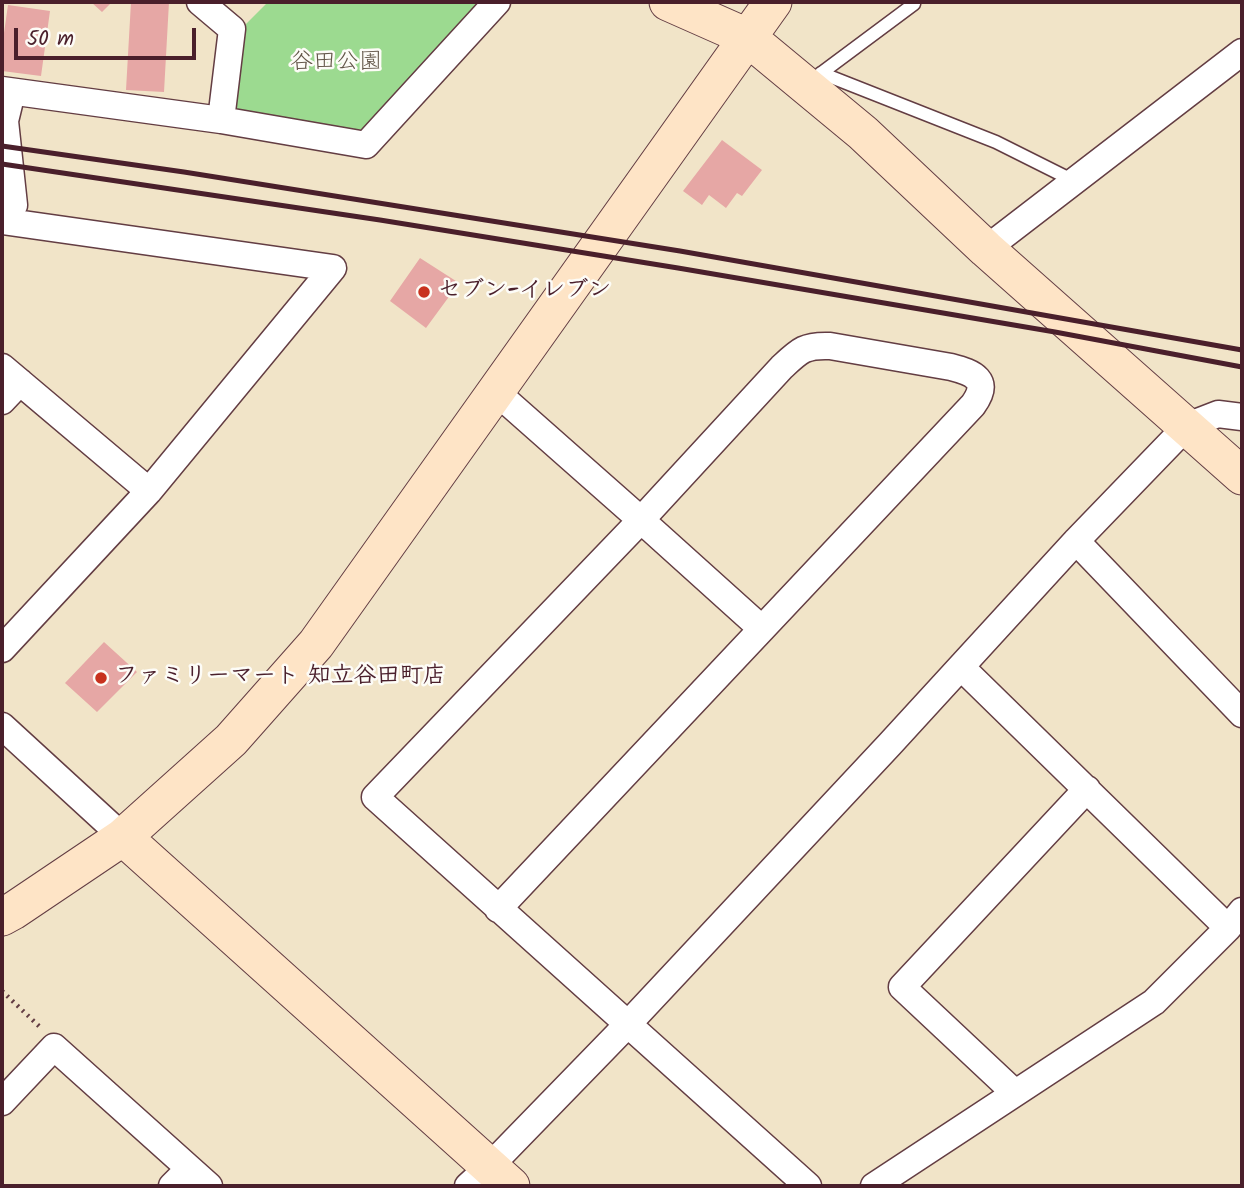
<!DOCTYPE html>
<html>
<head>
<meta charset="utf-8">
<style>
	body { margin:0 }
	#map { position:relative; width:1244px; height:1188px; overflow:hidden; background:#f1e4c8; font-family:Kalam,sans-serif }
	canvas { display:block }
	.frame { position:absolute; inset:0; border:4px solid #4a1f2b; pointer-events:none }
	.scale { position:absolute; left:14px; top:28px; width:182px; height:32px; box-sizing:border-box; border:4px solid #4a1f2b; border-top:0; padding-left:9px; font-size:21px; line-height:24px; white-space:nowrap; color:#4a1f2b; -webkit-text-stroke:5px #fdfcf7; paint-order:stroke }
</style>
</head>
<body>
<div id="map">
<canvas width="1244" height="1188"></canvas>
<div class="frame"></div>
<div class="scale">50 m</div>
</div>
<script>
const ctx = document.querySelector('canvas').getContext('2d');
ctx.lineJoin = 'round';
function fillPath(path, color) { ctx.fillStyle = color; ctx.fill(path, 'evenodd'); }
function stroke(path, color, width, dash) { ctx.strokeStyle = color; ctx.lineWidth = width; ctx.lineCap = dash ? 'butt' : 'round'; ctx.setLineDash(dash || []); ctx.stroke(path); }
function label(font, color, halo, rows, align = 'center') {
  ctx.font = font + ' Kalam,"Klee One",sans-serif'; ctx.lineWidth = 5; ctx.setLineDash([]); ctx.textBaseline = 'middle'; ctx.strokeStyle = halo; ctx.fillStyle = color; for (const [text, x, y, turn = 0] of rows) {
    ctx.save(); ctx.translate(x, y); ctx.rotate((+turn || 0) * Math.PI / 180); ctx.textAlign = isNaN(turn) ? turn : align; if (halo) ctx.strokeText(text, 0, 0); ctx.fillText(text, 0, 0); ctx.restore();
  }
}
fillPath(new Path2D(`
	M268,2H484L366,129L357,130L240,113L233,104L245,25Z`), '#9cda90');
fillPath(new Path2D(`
	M91,2H112L102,12Z
	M131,2H169L164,92L126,90Z
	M8,5L50,11L41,76L2,71V47Z
	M722,140L762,170L742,196L737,193L726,208L709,195L702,205L683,191Z
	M420,258L459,283L426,328L390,301Z
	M104,642L137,672L97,712L65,683Z`), '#e6a7a5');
const lane = new Path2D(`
	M821,73L996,142L1074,181
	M816,77L914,4`);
const street = new Path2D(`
	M2,90L221,120L232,29L200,2
	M221,120L366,145L497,2
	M2,218L14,205L5,121L12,92
	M2,221L333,268L149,491L2,649
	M986,249L1242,52
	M2,367L149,491
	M495,391L641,520L762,629
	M2,401L20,382
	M1076,541L1242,714
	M961,667L1228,928
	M2,726L123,837
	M498,909L973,405C991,380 974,373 951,367L830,346C805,345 800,350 782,367L641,520L375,797L808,1186
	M1015,1093L902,987L1087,789
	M2,1102L54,1047L209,1186
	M172,1186L189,1169
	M468,1186L490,1166L628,1024L890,744L1076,541L1187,426L1218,414L1242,417
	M874,1186L1154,1002L1228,928L1242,911`);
const secondary = new Path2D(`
	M668,2L747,37L863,133L986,249L1242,476
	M123,837L511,1186
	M2,917L13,911L123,837L231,740L316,644L773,2`);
stroke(lane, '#633d43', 15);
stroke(street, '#633d43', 29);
stroke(secondary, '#633d43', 39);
stroke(new Path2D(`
	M2,991L42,1029`), '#633d43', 4.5, [2, 5]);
stroke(lane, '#fff', 12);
stroke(street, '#fff', 26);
stroke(secondary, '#fee4c6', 37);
stroke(new Path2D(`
	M2,146L184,172L680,251L1242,350
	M2,164L380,220L678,268L1055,332L1242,367`), '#4a1f2b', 5);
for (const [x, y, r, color] of [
	[424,292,7,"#c8321e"],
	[101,678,7,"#c8321e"]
]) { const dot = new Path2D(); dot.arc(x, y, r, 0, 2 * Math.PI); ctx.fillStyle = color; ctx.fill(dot); stroke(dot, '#fdfcf7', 2.5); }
label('23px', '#635749', '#fdfcf7', [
	["谷田公園",336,64]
]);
label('bold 23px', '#4a1f2b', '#fdfcf7', [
	["セブン-イレブン",438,292],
	["ファミリーマート 知立谷田町店",115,678]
], 'left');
</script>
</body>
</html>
